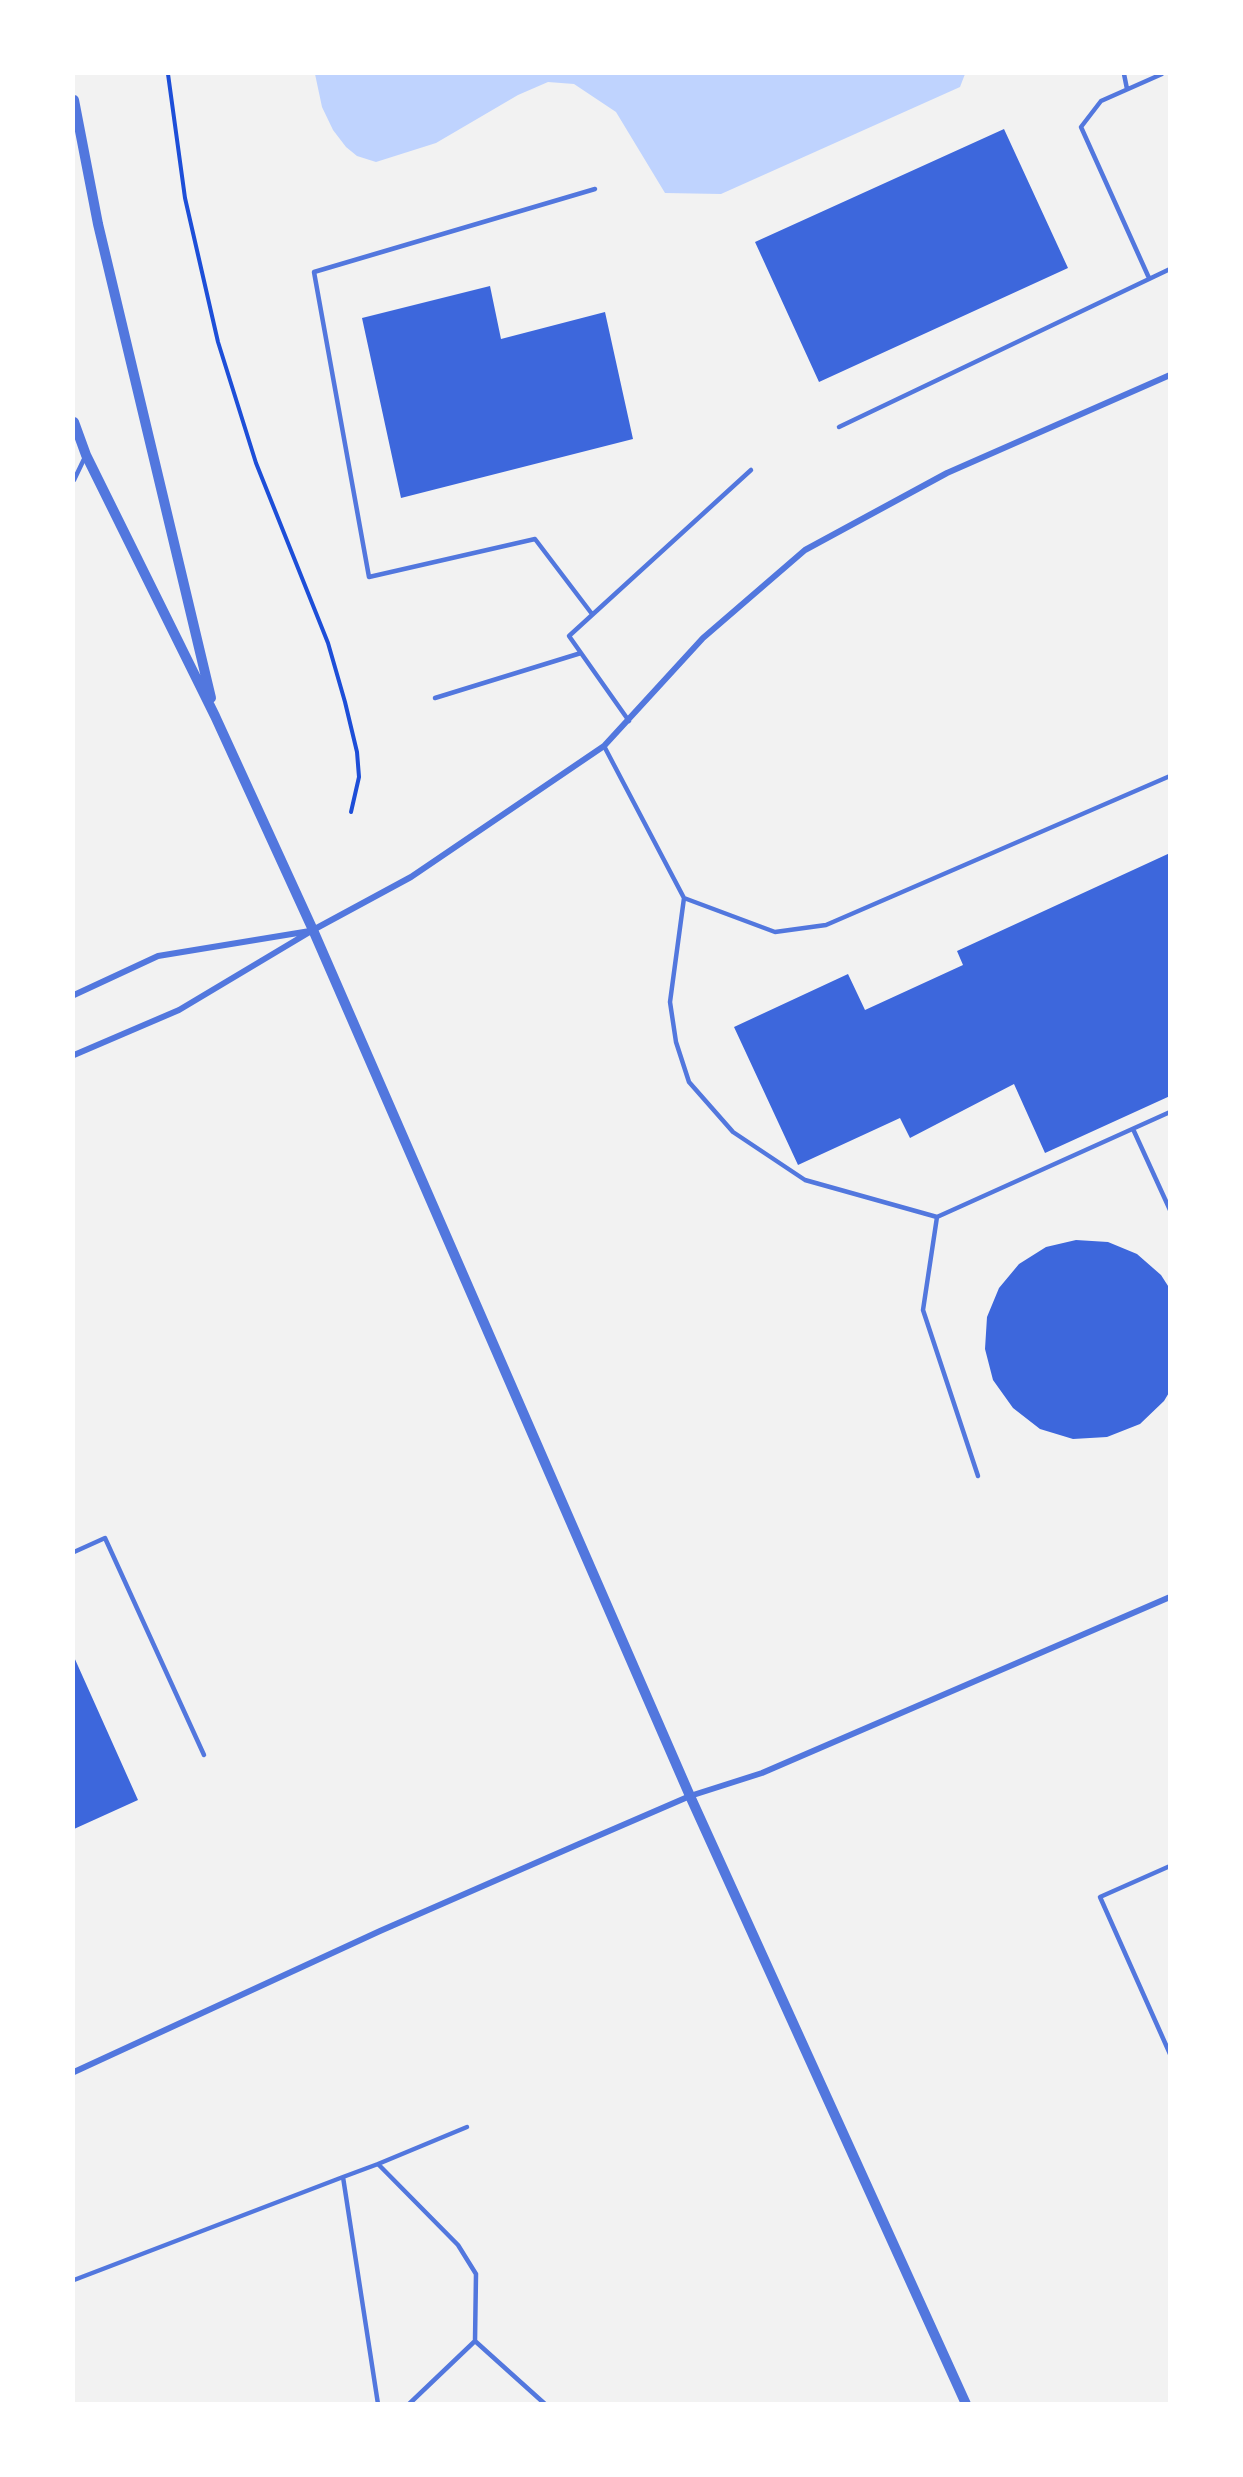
<!DOCTYPE html>
<html>
<head>
<meta charset="utf-8">
<style>
	body { margin:0 }
	#map { position:relative; width:1243px; height:2477px; overflow:hidden; background:#f2f2f2; font-family:"Open Sans",sans-serif }
	canvas { display:block }
	.frame { position:absolute; inset:0; border:75px solid #fff; pointer-events:none }
</style>
</head>
<body>
<div id="map">
<canvas width="1243" height="2477"></canvas>
<div class="frame"></div>
</div>
<script>
const ctx = document.querySelector('canvas').getContext('2d');
ctx.lineJoin = 'round';
function fillPath(path, color) { ctx.fillStyle = color; ctx.fill(path, 'evenodd'); }
function stroke(path, color, width, dash) { ctx.strokeStyle = color; ctx.lineWidth = width; ctx.lineCap = dash ? 'butt' : 'round'; ctx.setLineDash(dash || []); ctx.stroke(path); }
fillPath(new Path2D(`
	M315,74H965L960,87L721,194L665,193L616,112L574,84L548,82L518,95L436,143L376,162L357,156L346,147L333,130L322,107Z`), '#bfd3fe');
fillPath(new Path2D(`
	M1004,129L1068,268L819,382L755,242Z
	M490,286L501,339L605,312L633,439L401,498L362,318Z
	M1170,853V1096L1045,1153L1014,1084L910,1138L900,1118L798,1165L734,1027L848,974L865,1010L963,965L957,951Z
	M1076,1240L1108,1242L1137,1254L1161,1275L1170,1289V1391L1164,1401L1140,1424L1107,1437L1073,1439L1040,1429L1013,1408L993,1380L985,1349L987,1317L999,1288L1019,1264L1046,1247Z
	M74,1657L138,1800L74,1829Z`), '#3d67dc');
stroke(new Path2D(`
	M168,74L185,198L218,342L256,463L328,643L345,702L357,752L359,777L351,812`), '#1d4ed8', 4);
stroke(new Path2D(`
	M1124,74L1127,89
	M1149,278L1081,127L1101,101L1162,74
	M839,427L1170,269
	M74,480L85,457
	M592,614L535,539L369,577L314,272L595,189
	M435,698L581,653
	M629,721L569,636L751,470
	M604,746L684,898L775,932L826,925L1170,776
	M684,898L670,1002L676,1042L689,1082L733,1132L805,1180L937,1217
	M1133,1129L1170,1210
	M978,1476L923,1310L937,1217L1170,1112
	M74,1552L105,1538L204,1755
	M1170,1866L1100,1897L1170,2054
	M378,2164L467,2127
	M343,2177L378,2164L458,2245L476,2274L475,2341L409,2404
	M74,2280L343,2177L378,2404
	M475,2341L545,2404`), '#5277de', 4.5);
stroke(new Path2D(`
	M74,995L158,956L310,931
	M74,1055L179,1010L313,930L411,877L604,746L703,638L805,550L947,473L1170,375
	M74,2072L380,1931L579,1844L690,1796L762,1773L1170,1597`), '#5277de', 6);
stroke(new Path2D(`
	M74,100L98,224L211,698
	M74,422L86,455L215,716L313,930L690,1796L966,2404`), '#5277de', 10);
</script>
</body>
</html>
